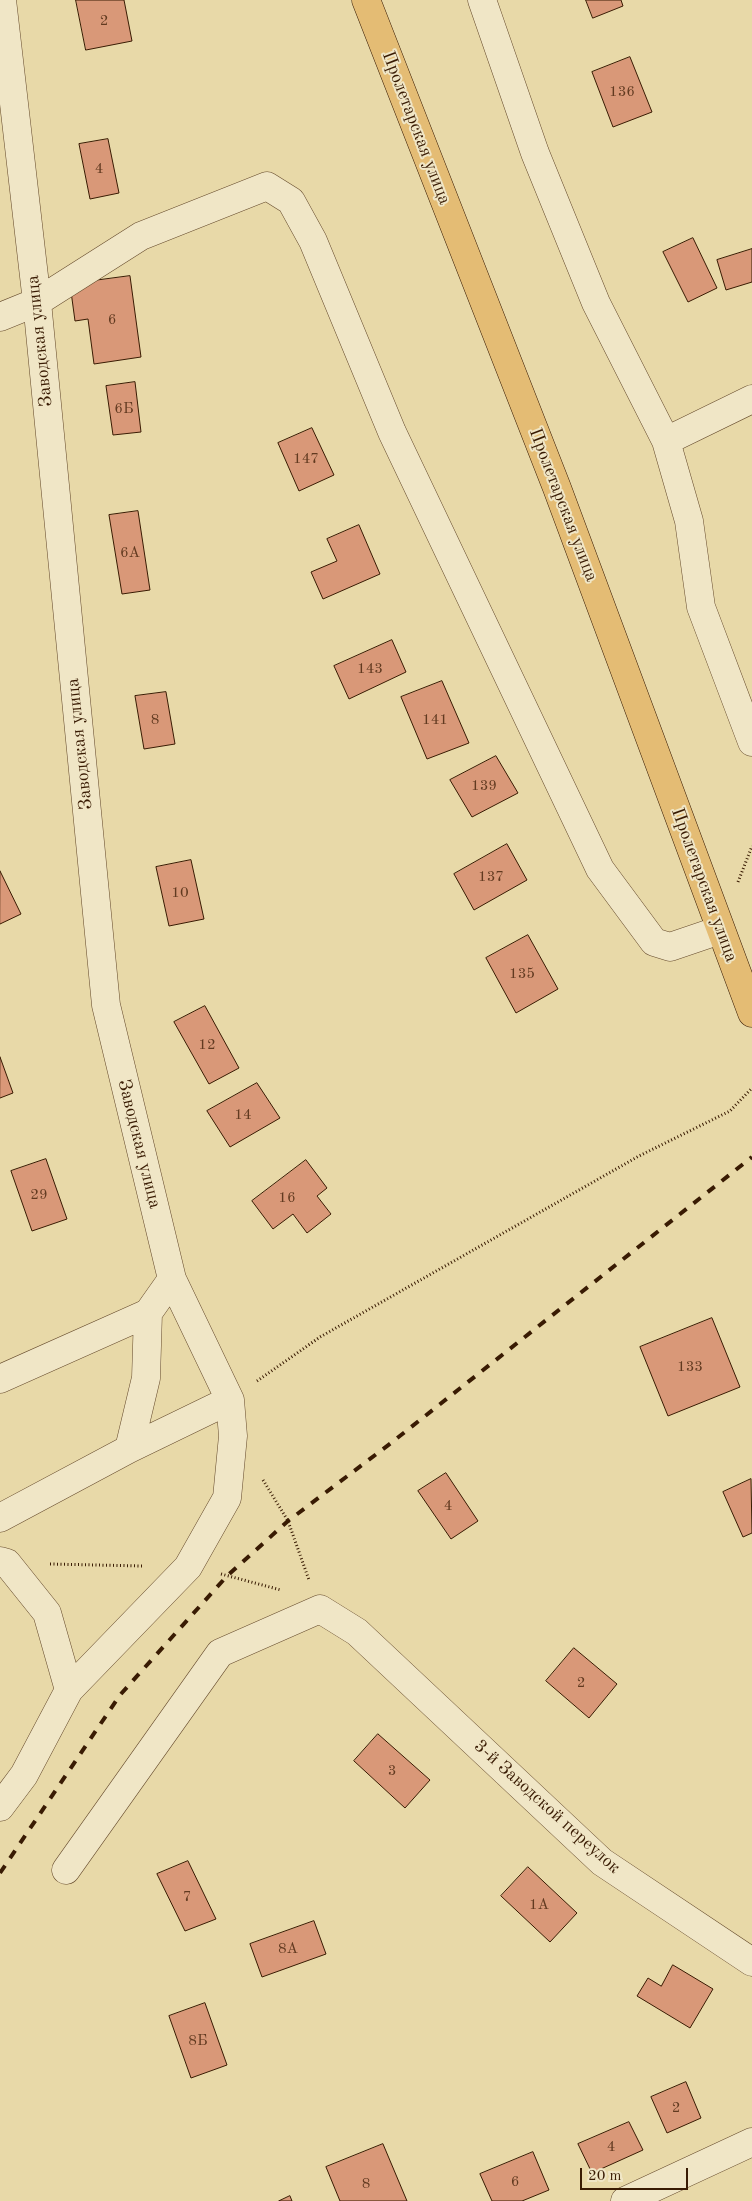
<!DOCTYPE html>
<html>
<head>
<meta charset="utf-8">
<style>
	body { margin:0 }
	#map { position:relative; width:752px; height:2201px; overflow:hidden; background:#e8d9a8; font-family:"Old Standard TT",serif }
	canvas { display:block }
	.scale { position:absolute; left:580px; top:2168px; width:108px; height:22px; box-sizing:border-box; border:2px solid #391b03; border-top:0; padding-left:6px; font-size:15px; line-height:18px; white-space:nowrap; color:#391b03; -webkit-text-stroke:4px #f0e6c6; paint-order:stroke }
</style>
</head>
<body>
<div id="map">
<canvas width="752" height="2201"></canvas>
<div class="scale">20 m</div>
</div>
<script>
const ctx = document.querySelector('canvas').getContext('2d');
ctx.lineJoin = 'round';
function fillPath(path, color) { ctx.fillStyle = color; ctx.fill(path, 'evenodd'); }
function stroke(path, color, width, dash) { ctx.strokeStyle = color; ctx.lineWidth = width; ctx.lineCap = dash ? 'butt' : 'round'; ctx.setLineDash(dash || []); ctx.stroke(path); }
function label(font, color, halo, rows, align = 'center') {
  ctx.font = font + ' "Old Standard TT",serif'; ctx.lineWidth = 4; ctx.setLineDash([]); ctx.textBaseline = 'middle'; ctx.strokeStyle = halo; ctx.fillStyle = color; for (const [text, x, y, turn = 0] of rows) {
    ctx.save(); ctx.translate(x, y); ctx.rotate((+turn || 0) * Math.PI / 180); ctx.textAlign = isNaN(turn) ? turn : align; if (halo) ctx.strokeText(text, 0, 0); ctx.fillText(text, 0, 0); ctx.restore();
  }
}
const building = new Path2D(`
	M76,0H124L132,41L86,50Z
	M586,0H621L623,6L593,18Z
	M630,57L652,112L613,127L592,72Z
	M108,139L119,193L90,199L79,144Z
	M693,238L717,288L688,302L663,252Z
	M752,249V282L726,290L717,260Z
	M130,276L141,357L94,364L88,319L75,321L70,284Z
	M135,382L141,432L113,435L106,386Z
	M312,428L334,475L299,491L278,443Z
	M138,511L150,590L122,594L109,515Z
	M359,525L380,574L323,599L311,572L337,561L327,539Z
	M392,640L406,672L349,699L334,666Z
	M442,681L469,743L427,759L401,697Z
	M166,692L175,744L144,749L135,696Z
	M496,756L518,793L472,817L450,780Z
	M507,844L527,880L474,910L454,874Z
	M191,860L204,919L169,926L156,867Z
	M0,871L21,914L0,924Z
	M528,935L558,989L516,1013L486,958Z
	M205,1006L239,1068L209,1084L174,1022Z
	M0,1057L13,1093L0,1098Z
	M257,1083L280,1118L230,1147L207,1111Z
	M46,1159L67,1219L32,1231L11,1171Z
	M306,1160L327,1188L317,1196L331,1214L307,1233L293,1214L273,1229L252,1201Z
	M712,1318L740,1387L668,1416L640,1347Z
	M446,1473L478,1521L451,1539L418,1491Z
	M751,1479L752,1533L743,1537L723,1492Z
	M574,1648L617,1684L589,1718L546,1681Z
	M378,1734L430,1780L405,1808L354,1761Z
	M188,1861L216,1919L185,1931L157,1874Z
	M528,1867L577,1913L550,1942L501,1896Z
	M314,1921L326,1954L262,1977L250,1944Z
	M673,1965L713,1989L690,2028L637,1996L648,1978L661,1986Z
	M205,2003L227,2065L191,2078L169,2016Z
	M686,2082L701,2118L667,2133L651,2097Z
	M629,2122L643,2150L592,2173L578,2144Z
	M383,2144L407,2201H340L326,2167Z
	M533,2152L549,2190L522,2201H492L480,2174Z
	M290,2196L292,2201H279Z`);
fillPath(building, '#d99878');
stroke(building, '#391b03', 1);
const minor = new Path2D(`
	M482,0L535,153L596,303L666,441L689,521L701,607L752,742
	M0,317L37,302L141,236L267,186L291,201L313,241L392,432L600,869L654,942L670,947L720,930
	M666,441L752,399
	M0,1379L148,1313L172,1279L106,1005L37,302L2,0
	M129,1449L146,1378L148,1313
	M0,1518L129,1449L230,1400
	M0,1561L7,1563L47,1613L69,1690
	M0,1807L24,1775L69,1690L188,1567L227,1498L233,1436L230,1400L172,1279
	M66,1870L220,1653L320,1609L357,1632L602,1862L752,1962
	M625,2201L752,2142`);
const major = new Path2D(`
	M366,0L557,488L752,1013`);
stroke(minor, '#654a2c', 29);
stroke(major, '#391b03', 29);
stroke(new Path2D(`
	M738,882L752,846
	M257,1381L320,1337L639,1156L730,1111L752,1088
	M263,1480L288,1521L309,1580
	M50,1564L143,1566
	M221,1574L281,1590`), '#391b03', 3, [1, 2.5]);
stroke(minor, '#f0e6c6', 28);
stroke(major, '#e4bc74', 28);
stroke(new Path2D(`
	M0,1873L120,1695L227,1576L288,1521L391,1443L752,1157`), '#391b03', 4, [9, 9]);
label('15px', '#613a20', null, [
	["2",104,21],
	["136",622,92],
	["4",99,169],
	["6",112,320],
	["6Б",124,409],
	["147",306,459],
	["6А",130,553],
	["143",370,669],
	["8",155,720],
	["141",435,720],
	["139",484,786],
	["137",491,877],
	["10",180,893],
	["135",522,974],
	["12",207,1045],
	["14",243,1115],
	["29",39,1195],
	["16",287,1198],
	["133",690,1367],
	["4",448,1506],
	["2",581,1683],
	["3",392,1771],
	["7",187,1897],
	["1А",539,1905],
	["8А",288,1949],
	["8Б",198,2041],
	["2",676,2108],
	["4",611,2147],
	["6",515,2182],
	["8",366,2184]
]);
label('18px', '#391b03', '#f0e6c6', [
	["Пролетарская улица",416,128,69],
	["Заводская улица",40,341,-96],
	["Пролетарская улица",563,505,69],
	["Заводская улица",80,744,-96],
	["Пролетарская улица",704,885,70],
	["Заводская улица",139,1144,76],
	["3-й Заводской переулок",547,1807,42]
]);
</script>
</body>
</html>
